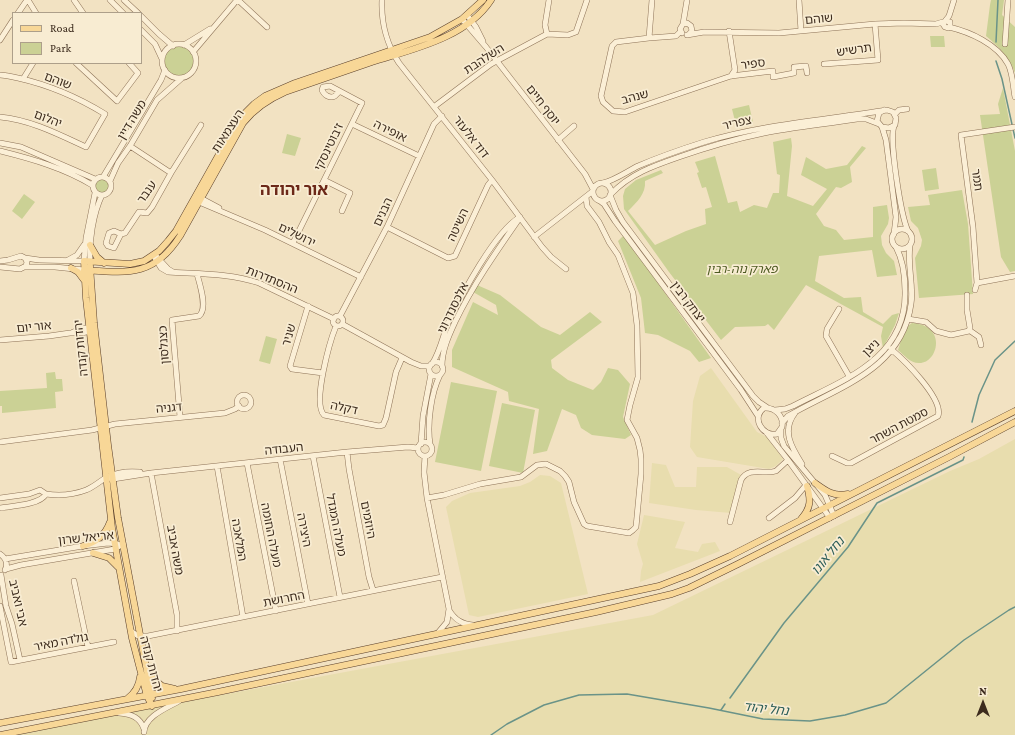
<!DOCTYPE html>
<html>
<head>
<meta charset="utf-8">
<style>
	body { margin:0 }
	#map { position:relative; width:1015px; height:735px; overflow:hidden; background:#f2e2c2; font-family:"Crimson Pro",serif }
	canvas { display:block }
	.legend { position:absolute; left:12px; top:12px; width:130px; height:52px; box-sizing:border-box; background:#f8ecd2; border:1px solid #ad9f8a; margin:0; padding:5px 7px; list-style:none; font-size:12px; color:#3c2b1d }
	.legend li { display:flex; align-items:center; gap:8px; height:20px }
	.legend b { width:20px; border:1px solid #ad9f8a }
	.north { position:absolute; left:963px; top:683px; width:40px; height:40px; -webkit-text-stroke:3px #f8ecd2; paint-order:stroke; rotate:0deg; font-size:11px; font-weight:700; line-height:16px; text-align:center; color:#3c2b1d }
	.north::after { content:''; display:block; margin:auto; width:14px; height:18px; background:#3c2b1d; clip-path:polygon(50% 0,100% 100%,50% 72%,0 100%) }
</style>
</head>
<body>
<div id="map">
<canvas width="1015" height="735"></canvas>
<ul class="legend">
<li><b style="height:5px;background:#f8d797"></b>Road</li>
<li><b style="height:11px;background:#cbd195"></b>Park</li>
</ul>
<div class="north">N</div>
</div>
<script>
const ctx = document.querySelector('canvas').getContext('2d');
ctx.lineJoin = 'round';
function fillPath(path, color) { ctx.fillStyle = color; ctx.fill(path, 'evenodd'); }
function stroke(path, color, width, dash) { ctx.strokeStyle = color; ctx.lineWidth = width; ctx.lineCap = dash ? 'butt' : 'round'; ctx.setLineDash(dash || []); ctx.stroke(path); }
function label(font, color, halo, rows, align = 'center') {
  ctx.font = font + ' "Crimson Pro","Noto Sans Hebrew",serif'; ctx.lineWidth = 3.5; ctx.setLineDash([]); ctx.textBaseline = 'middle'; ctx.strokeStyle = halo; ctx.fillStyle = color; for (const [text, x, y, turn = 0] of rows) {
    ctx.save(); ctx.translate(x, y); ctx.rotate((+turn || 0) * Math.PI / 180); ctx.textAlign = isNaN(turn) ? turn : align; if (halo) ctx.strokeText(text, 0, 0); ctx.fillText(text, 0, 0); ctx.restore();
  }
}
fillPath(new Path2D(`
	M711,368L757,432L767,437L783,459L776,466L769,469L697,457L690,447L693,401L700,376Z
	M1015,439V735H5L653,615L950,471L979,459Z
	M652,463L666,465L675,487H696L697,467H727L741,475L731,513L696,510L649,503Z
	M540,475L550,476L561,483L588,594L478,617L469,615L446,507L452,501L470,493L520,486L530,482Z
	M644,515L685,522L675,548L698,552L702,544L715,542L720,551L640,582L641,571L643,564L637,544Z`), '#e8ddae');
fillPath(new Path2D(`
	M991,0H1004L1002,15L1015,27V73C1009,57 999,47 986,36L990,5Z
	M930,36H944L945,47H931Z
	M163 61a16 16 0 1 1 32 0a16 16 0 1 1-32 0Z
	M1003,88L1015,151V271L1010,272L1001,257L980,115L1000,114L998,104Z
	M749,105L753,122L736,125L732,109Z
	M287,134L301,138L295,156L282,153Z
	M791,138L792,146L787,196L813,206L827,189L801,175L806,157L826,169L847,165L862,146L866,148L850,167L852,182L841,188L836,187L816,214L824,226L836,230L844,240L873,237V207L887,205L889,218L888,224L881,236L882,245L886,253L894,261L897,275L877,277L872,250L819,256L815,281L844,298L861,297L863,312L883,324L892,315L899,313L895,325L883,348L881,336L883,327L806,285L774,330L768,324L765,326L735,327L721,340L669,272L624,209L623,196L625,189L636,180L661,170L663,173L645,181C646,194 637,202 628,211L655,245L686,231L706,224L705,209L712,207L706,187L702,188L697,173L699,172L695,162L715,156L728,203L737,201L740,212L754,205L767,208L773,193H779L780,175L777,174L773,142Z
	M936,168L939,189L925,191L922,170Z
	M93 186a9 9 0 1 1 18 0a9 9 0 1 1-18 0Z
	M962,190L968,224L973,294L919,298L915,258L921,246L922,240L918,228L911,221L908,207L930,205L928,195Z
	M24,194L35,202L22,219L12,211Z
	M624,235L711,358L699,362L690,351L658,335L645,333L641,298L618,241Z
	M477,285L500,295L541,327L560,335L590,312L602,322L551,360L552,368L568,380L593,390L601,382L608,368L618,370L630,384L623,417L631,435L625,439L592,435L581,428L576,415L562,409L547,451L533,454L539,409L509,401L508,392L452,367V350L473,302L498,315L496,305L473,292Z
	M912,323C948,325 938,364 919,363C910,363 904,355 898,350C901,342 903,328 912,323Z
	M266,336L277,339L270,364L259,361Z
	M55,372L56,379H62L63,391L55,392L56,408L2,413V406H0V391L47,388L46,373Z
	M451,382L497,391L481,471L435,462Z
	M502,403L535,410L523,473L489,466Z`), '#cbd195');
stroke(new Path2D(`
	M996,42L998,0
	M996,61L1002,79L1015,138
	M972,422L979,395L995,360L1015,341
	M730,698L784,623L848,547L877,503L963,460L964,457
	M721,710L725,704
	M491,735L507,724L544,705L579,695L627,694L709,708L763,719L810,721L845,715L886,703L964,640L1009,610L1015,607`), '#6a9388', 1.5);
const minor = new Path2D(`
	M28,0L36,13
	M74,0L83,13
	M110,0L123,13
	M124,0L138,13
	M238,0L267,27
	M382,0C381,22 387,45 399,63L492,180L542,247L551,257L566,269
	M549,0L545,25L547,34L568,35L576,32L587,0
	M799,0L801,31
	M18,13L27,0
	M467,15L476,27L483,41
	M141,16L159,34L173,46
	M462,19L486,47L585,174L593,189
	M945,21L949,16L954,0
	M683,24L687,23L691,26L692,31L689,34
	M949,27C970,32 997,44 1008,64C1013,74 1013,87 1015,97
	M141,30L155,44L162,59
	M681,31L676,36L649,38L616,42L612,46L601,96L603,102L613,111L625,112L731,76L773,71V77L794,73V67L806,66L807,73
	M729,31L735,70L731,76
	M682,33L680,29L683,24L687,0
	M687,35L704,32L779,33L875,24L904,23L936,24L946,21L950,22V27L948,28L945,27L943,24L944,22
	M649,38L652,0
	M0,40L13,20
	M1005,44L1008,0
	M162 61a17 17 0 1 1 34 0a17 17 0 1 1-34 0Z
	M184,45L210,29
	M193,52L237,0
	M76,63L117,101L138,73L129,63
	M824,64L878,60L875,24
	M0,75C6,75 12,77 18,78C49,85 79,98 105,114L86,147C58,134 31,120 0,117
	M23,79L33,63
	M435,106L491,64L547,34
	M895,114L899,110L907,109
	M352,124L419,156
	M894,126C889,141 901,216 908,231
	M882,127L886,140L896,217L894,234
	M558,140L574,126
	M0,143L21,147L95,179
	M130,146L171,173
	M0,151C32,159 64,168 92,185
	M93 186a9 9 0 1 1 18 0a9 9 0 1 1-18 0Z
	M103,177L161,80L165,70
	M324,180L350,193L342,211
	M110,181L118,163L130,146L157,100L182,78
	M593 192a9 9 0 1 1 18 0a9 9 0 1 1-18 0Z
	M603,183C615,180 626,172 638,166C659,157 682,149 704,142C764,124 826,120 887,110L893,112L896,118L895,125L889,128L882,127L877,121L879,113L884,110
	M611,194C630,174 653,166 679,157C707,147 735,139 764,133C795,127 826,124 857,119H866L879,124
	M610,195L616,210L623,222L753,396L759,402L768,408
	M197,197L204,200L219,208
	M600,201L604,204L615,221L741,390L758,416
	M199,202L265,230L361,277
	M387,227L448,258L455,256L488,185L492,180
	M892 239a10 10 0 1 1 20 0a10 10 0 1 1-20 0Z
	M121,234L114,248L108,246L106,243L109,233L114,231L121,234L125,233L139,212L147,213L152,207L171,173L201,125
	M534,237L593,191
	M293,243L362,103L330,86L323,87L322,90C324,95 330,99 335,96L339,92
	M157,257L168,269L173,272
	M25,258L39,260L84,261L86,238L95,193
	M155,258L161,268L168,272C199,274 229,273 259,283L334,319
	M68,260L77,255L84,245
	M0,261L8,260L21,256L25,258L27,262L26,266L20,269L0,267
	M90,262C89,241 93,214 102,195
	M25,267H55L84,270
	M977,283L973,227L961,135L1015,127
	M975,290L977,283L1015,276
	M308,306L290,366L292,369L323,373
	M839,309L827,329L826,336L849,376
	M333 321a5 5 0 1 1 10 0a5 5 0 1 1-10 0Z
	M340,316L387,227L434,124L442,116
	M908,319L926,322L936,331L951,335L969,331L970,328L967,310V295
	M342,324L411,362L421,366H430
	M336,326C330,341 312,403 324,415L379,426L383,425L386,418L396,372L402,358
	M969,330L979,337L981,345
	M73,332L84,328H92
	M0,340L49,336L70,333H81L92,331
	M429 369a7 7 0 1 1 14 0a7 7 0 1 1-14 0Z
	M432,364C440,352 443,336 448,323C461,296 495,231 520,217
	M442,366C442,350 449,335 455,322C473,285 496,252 519,219
	M237 402a7 7 0 1 1 14 0a7 7 0 1 1-14 0Z
	M764,408C775,407 784,416 782,427L777,434C762,437 751,417 764,408Z
	M775,410L785,409L793,406C843,380 907,359 905,291C905,276 903,260 896,247
	M795,413C781,431 792,448 802,464
	M180,417L172,320L199,316C208,309 200,285 197,274
	M782,423L788,416C838,387 902,370 911,304C914,285 907,266 910,246
	M781,430V438L784,446L825,495L834,516
	M766,432L788,460L830,518
	M0,442L92,430L115,424L225,413L235,409L239,406
	M418 449a7 7 0 1 1 14 0a7 7 0 1 1-14 0Z
	M421,444L423,416L431,374
	M430,444C427,424 431,393 440,375
	M347,452L349,469L369,577L373,590
	M313,456L340,597
	M425,456L424,472L427,498L449,609L447,622L437,634
	M832,456L847,463H851L938,416C944,399 904,360 891,349
	M280,459L308,604
	M247,463L276,611
	M217,466L243,617
	M151,473L177,615V631
	M109,478L113,479L151,473L347,452L408,447L418,448
	M46,494C60,496 73,495 86,490C94,487 100,481 107,477C117,472 129,471 140,472
	M0,498L29,494L40,490L46,494C40,505 12,506 0,508
	M427,498L444,495L480,484L521,477L537,465L546,464L560,471L565,476L569,482L574,502L584,524L587,526L629,533L633,530L636,527L641,474V459L640,450L637,438L627,420L630,405L638,377L637,325L633,293L618,255L609,242L599,222L587,206L586,197
	M769,518L795,498L806,485
	M730,522L741,480C749,466 764,475 776,471L788,460
	M0,554C6,558 8,564 5,570
	M5,559L83,546L108,543L118,544
	M6,569L21,565L115,549L123,544
	M1,575L6,606L12,624L20,660
	M74,581L88,647
	M0,606L11,662L114,642
	M449,610C455,620 462,624 473,625
	M131,631L138,636H148L442,577
	M119,713C131,714 140,717 144,729
	M144,732C145,716 167,708 179,701`);
const major = new Path2D(`
	M90,245L97,257L104,263
	M90,266L94,323L108,445L118,518L152,698
	M71,268L78,272L84,280
	M84,270C128,273 154,277 180,236L243,123C254,109 269,99 285,92C314,82 343,72 372,62C413,49 466,38 491,0
	M815,483C826,491 834,497 848,494
	M801,519C811,508 811,500 807,486
	M83,546C96,542 105,536 110,522
	M93,553L109,558L118,567
	M149,675L162,686L175,689
	M127,699C135,693 139,687 140,677
	M152,706L147,696L132,638L112,528L86,298L84,261L130,264L144,261L159,251L168,241L176,231L231,133L244,114L254,104L265,96L295,83L430,37L462,19L483,0
	M0,723L181,689L659,586L690,574L730,556L1015,411
	M0,735L218,692L596,612L672,594L689,588L738,564L949,457L1015,422`);
stroke(minor, '#8d7257', 6);
stroke(major, '#5b402c', 7);
stroke(minor, '#fbefd6', 5);
stroke(major, '#f8d797', 6);
label('12px', '#3c2b1d', '#f8ecd2', [
	["שוהם",819,19,-5],
	["תרשיש",854,50,-8],
	["השלהבת",484,59,-33],
	["ספיר",753,64,-7],
	["שוהם",58,81,21],
	["שנהב",635,97,-15],
	["יוסף חיים",543,105,52],
	["יהלום",48,119,21],
	["משה דיין",132,120,-59],
	["צפריר",737,123,-13],
	["העצמאות",228,131,-57],
	["אופירה",390,131,26],
	["דוד אלעזר",471,137,52],
	["ז'בוטינסקי",329,147,-64],
	["תמר",977,180,82],
	["ענבר",147,192,-55],
	["הבנים",383,212,-65],
	["השיטה",458,225,-65],
	["ירושלים",297,235,26],
	["ההסתדרות",272,280,22],
	["יצחק רבין",688,302,53],
	["אלכסנדרוני",453,308,-64],
	["אור יום",34,327,-6],
	["שניר",289,335,-73],
	["כצנלסון",164,345,-94],
	["יהדות קנדה",81,348,-96],
	["ניצן",871,348,-44],
	["דגניה",169,408,-5],
	["דקלה",344,408,12],
	["סמטת השחר",899,426,-28],
	["העבודה",284,449,-6],
	["היוזמים",368,520,79],
	["מעלה המגדל",336,525,79],
	["היצירה",304,530,79],
	["מעלה החומה",271,535,79],
	["אריאל שרון",86,538,-6],
	["המלאכה",239,540,80],
	["משה אביב",175,550,80],
	["החרושת",284,599,-11],
	["אבי ואביב",18,603,77],
	["גולדה מאיר",61,642,-11],
	["יהדות קנדה",151,664,75]
]);
label('italic 12px', '#4d5a22', '#f8ecd2', [
	["פארק נוה-רבין",742,269]
]);
label('italic 13px', '#2b5d58', '#f8ecd2', [
	["נחל אונו",828,556,-51],
	["נחל יהוד",766,709,6]
]);
label('bold 16px', '#6c2818', '#f8ecd2', [
	["אור יהודה",294,190]
]);
</script>
</body>
</html>
